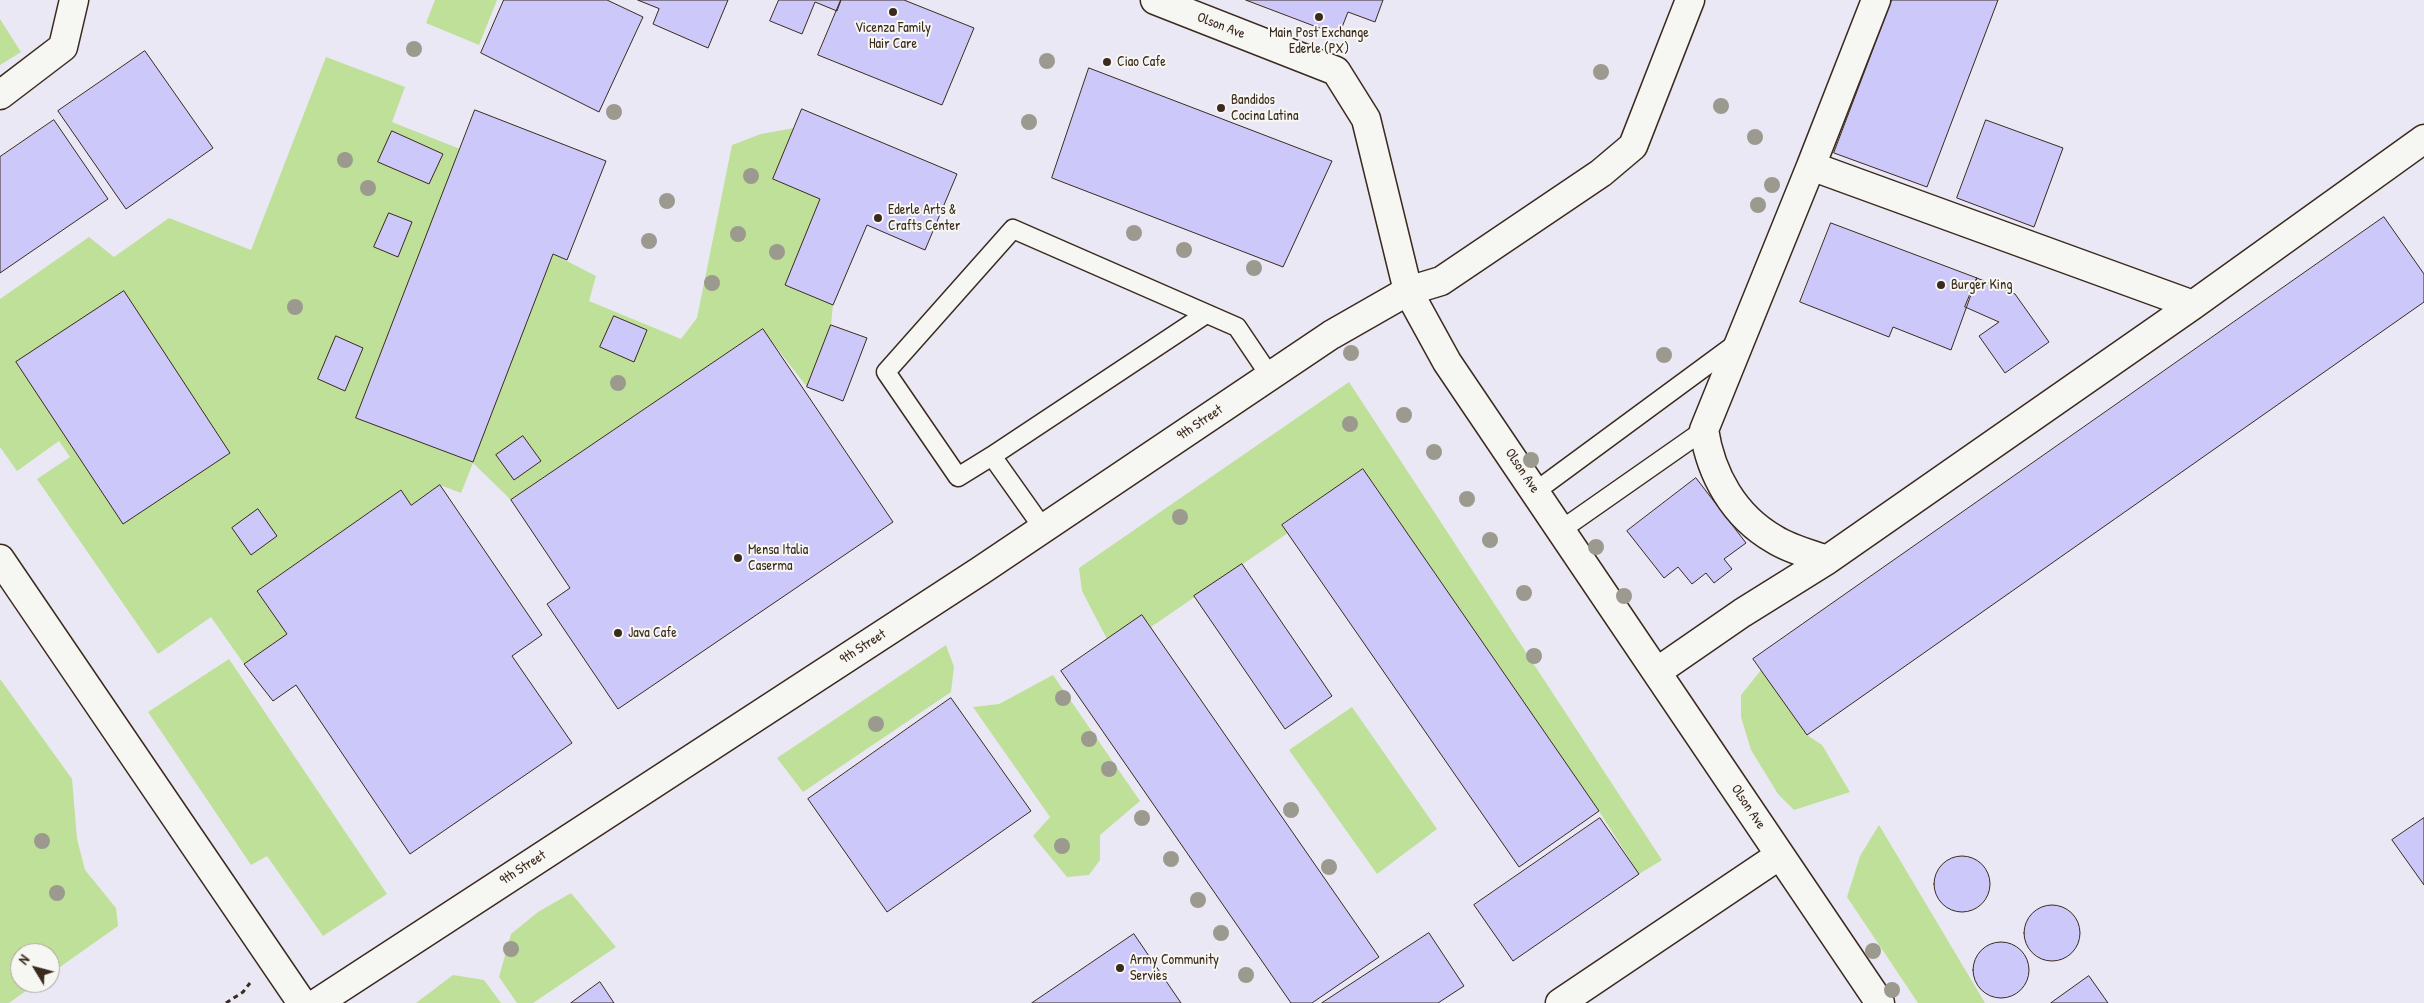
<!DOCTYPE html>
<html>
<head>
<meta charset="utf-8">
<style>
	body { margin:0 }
	#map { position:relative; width:2424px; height:1003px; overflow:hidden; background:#eae8f4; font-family:"Patrick Hand",sans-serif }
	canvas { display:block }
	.north { position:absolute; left:10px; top:943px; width:50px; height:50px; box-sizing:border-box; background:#f6f6f2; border:1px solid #aba49d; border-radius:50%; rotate:307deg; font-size:14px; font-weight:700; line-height:20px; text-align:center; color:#3b2a1e }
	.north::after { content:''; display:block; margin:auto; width:18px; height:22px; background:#3b2a1e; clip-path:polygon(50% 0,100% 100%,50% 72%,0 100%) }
</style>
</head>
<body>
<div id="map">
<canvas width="2424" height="1003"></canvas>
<div class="north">N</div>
</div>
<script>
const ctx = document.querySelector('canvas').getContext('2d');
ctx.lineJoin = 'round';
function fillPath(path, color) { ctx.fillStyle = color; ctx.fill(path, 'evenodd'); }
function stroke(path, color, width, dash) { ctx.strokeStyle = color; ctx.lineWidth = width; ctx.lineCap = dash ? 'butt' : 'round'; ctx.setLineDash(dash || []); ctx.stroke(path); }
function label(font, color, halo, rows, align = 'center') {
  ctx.font = font + ' "Patrick Hand",sans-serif'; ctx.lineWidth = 4; ctx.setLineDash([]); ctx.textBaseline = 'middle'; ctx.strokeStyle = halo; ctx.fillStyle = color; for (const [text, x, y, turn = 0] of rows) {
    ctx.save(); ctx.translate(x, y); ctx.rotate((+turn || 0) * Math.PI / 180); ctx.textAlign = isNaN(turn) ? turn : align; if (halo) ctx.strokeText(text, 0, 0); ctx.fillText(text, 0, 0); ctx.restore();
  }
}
fillPath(new Path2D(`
	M435,0H497L479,45L426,23Z
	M0,19L21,52L0,65Z
	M326,57L405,87L392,122L460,149L356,418L473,462L553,254L596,276L589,301L681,339L697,318L732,145L761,134L794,128L773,179L820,199L785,285L833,305L831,325L807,387L762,329L511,500L473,463L461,493L440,485L411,505L401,490L257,591L287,634L244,664L211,617L158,654L37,479L70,457L59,441L17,471L0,447V299L89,237L114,257L169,218L251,250Z
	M1349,382L1662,860L1639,874L1599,811L1363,469L1282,524L1288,533L1151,627L1142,615L1107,639L1082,591L1079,568Z
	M946,645L954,667L951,692L803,792L777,758Z
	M229,659L387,894L323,936L267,856L251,865L148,712Z
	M1761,670L1807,735L1822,745L1850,792L1794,810L1778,794L1751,750L1741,717V695Z
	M1053,675L1140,801L1100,835V860L1089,875L1067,877L1033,836L1050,817L973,707L999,704Z
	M0,679L72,779L77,839L85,870L116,908L118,926L50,974V953H20V983H37L9,1003H0Z
	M1352,707L1437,829L1377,874L1289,750Z
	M1879,825L1985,1003H1918L1847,897L1860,856Z
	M571,893L616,947L533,1003H517L499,977L511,934L538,912Z
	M453,975L484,980L501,1003H416Z`), '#bee099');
const building = new Path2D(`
	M504,0H607L643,17L599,112L481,53Z
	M638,0H728L708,48L653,24L659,9Z
	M779,0H841L837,11L815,2L802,34L770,21Z
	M841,0H904L974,28L942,105L818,55Z
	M1246,0H1383L1375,22L1348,12L1339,35Z
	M1892,0H1998L1927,187L1834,153Z
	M145,51L213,148L126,209L58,111Z
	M1089,68L1332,161L1283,267L1052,178Z
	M802,109L957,174L925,250L867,225L833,305L785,285L820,199L773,179Z
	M475,110L606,161L567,260L553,254L473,462L356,418Z
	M54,120L108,199L0,273V157Z
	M1986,120L2063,148L2034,227L1957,198Z
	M392,131L443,154L429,184L378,162Z
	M389,213L412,222L398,257L374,247Z
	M2384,217L2424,274V302L1807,735L1753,659Z
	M1831,223L1977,278L1951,350L1893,327L1889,337L1800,302Z
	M1977,278L2015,294L2049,342L2005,373L1979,336L1999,322L1965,307Z
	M124,291L230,453L123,524L16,362Z
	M614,316L647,330L634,362L600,347Z
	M831,325L867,338L843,401L807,387Z
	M763,329L893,522L618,709L547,604L570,588L511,500Z
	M336,336L363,348L345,391L318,379Z
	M523,436L541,461L514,480L496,455Z
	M1363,469L1599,811L1519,867L1282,525Z
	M1696,478L1746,543L1724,559L1732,569L1714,583L1706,573L1692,584L1678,567L1664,578L1627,531Z
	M440,485L542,635L512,656L572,743L410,854L296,685L273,701L244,664L287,634L257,591L401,490L411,505Z
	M258,509L277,536L251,555L232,528Z
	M1242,564L1332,696L1285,729L1194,596Z
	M1142,615L1379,957L1312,1003H1291L1061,671Z
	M951,698L1031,811L887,912L808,799Z
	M1600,818L1639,874L1513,961L1474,905Z
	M2424,818V885L2392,840Z
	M1934 884a28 28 0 1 1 56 0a28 28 0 1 1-56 0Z
	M2024 933a28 28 0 1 1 56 0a28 28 0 1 1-56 0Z
	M1429,933L1464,986L1438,1003H1322Z
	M1134,934L1181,1003H1032Z
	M1973 970a28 28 0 1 1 56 0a28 28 0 1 1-56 0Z
	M2089,976L2108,1003H2051Z
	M600,982L614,1003H571Z`);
fillPath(building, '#cdc8fa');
stroke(building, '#3b2a1e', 1);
const service = new Path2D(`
	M992,456L1206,314
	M1536,491L1737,343
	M1043,528L992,456L958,477L886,372L1013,229L1237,327L1270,376
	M1561,530L1704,430`);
const minor = new Path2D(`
	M1155,0L1336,71L1366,119L1408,291L1447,362L1880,1003
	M0,95L63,47L74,0
	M1811,166L1876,0
	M0,559L302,1003
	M1827,560C1810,554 1789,549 1774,539C1734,516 1711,475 1704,430L1811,166L2193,305
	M1658,671L1742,613L1827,560L2193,305L2424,139
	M317,1003L980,571L1331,335L1408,291L1441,281L1601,173L1633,146L1690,0
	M1560,1003L1780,855`);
stroke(service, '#3b2a1e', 21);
stroke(minor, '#3b2a1e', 31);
stroke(new Path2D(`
	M226,1003L243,992L250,983`), '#3b2a1e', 3, [5, 4]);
stroke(service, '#f6f6f2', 18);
stroke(minor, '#f6f6f2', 28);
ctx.fillStyle = '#9c998f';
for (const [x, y] of [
	[414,49],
	[1047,61],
	[1601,72],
	[1721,106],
	[614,112],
	[1029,122],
	[1755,137],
	[345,160],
	[751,176],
	[1772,185],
	[368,188],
	[667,201],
	[1758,205],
	[1134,233],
	[738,234],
	[649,241],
	[1184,250],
	[777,252],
	[1254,268],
	[712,283],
	[295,307],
	[1351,353],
	[1664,355],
	[618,383],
	[1404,415],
	[1350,424],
	[1434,452],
	[1531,460],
	[1467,499],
	[1180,517],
	[1490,540],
	[1596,547],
	[1524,593],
	[1624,596],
	[1534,656],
	[1063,698],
	[876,724],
	[1089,739],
	[1109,769],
	[1291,810],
	[1142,818],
	[42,841],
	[1062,846],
	[1171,859],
	[1329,867],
	[57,893],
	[1198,900],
	[1221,933],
	[511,949],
	[1873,951],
	[1246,975],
	[1892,990]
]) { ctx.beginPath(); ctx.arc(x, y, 8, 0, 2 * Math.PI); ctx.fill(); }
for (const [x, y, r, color] of [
	[893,12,5,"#3b2a1e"],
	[1319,17,5,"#3b2a1e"],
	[1107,62,5,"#3b2a1e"],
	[1221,108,5,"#3b2a1e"],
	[878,218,5,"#3b2a1e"],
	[1941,285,5,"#3b2a1e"],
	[738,558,5,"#3b2a1e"],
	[618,633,5,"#3b2a1e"],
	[1120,968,5,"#3b2a1e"]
]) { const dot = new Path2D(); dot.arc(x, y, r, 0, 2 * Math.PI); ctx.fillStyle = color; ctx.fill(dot); stroke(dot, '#f6f6f2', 2); }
label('14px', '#3b2a1e', '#f6f6f2', [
	["Olson Ave",1221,26,21],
	["9th Street",1200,423,-34],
	["Olson Ave",1522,471,56],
	["9th Street",863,647,-33],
	["Olson Ave",1748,807,56],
	["9th Street",523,868,-33]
]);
label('14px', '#3b2a1e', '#f6f6f2', [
	["Vicenza Family",893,28,"center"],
	["Hair Care",893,44,"center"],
	["Main Post Exchange",1319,33,"center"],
	["Ederle (PX)",1319,49,"center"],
	["Ciao Cafe",1117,62],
	["Bandidos",1231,100],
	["Cocina Latina",1231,116],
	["Ederle Arts &",888,210],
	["Crafts Center",888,226],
	["Burger King",1951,285],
	["Mensa Italia",748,550],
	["Caserma",748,566],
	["Java Cafe",628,633],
	["Army Community",1130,960],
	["Servies",1130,976]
], 'left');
</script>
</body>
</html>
